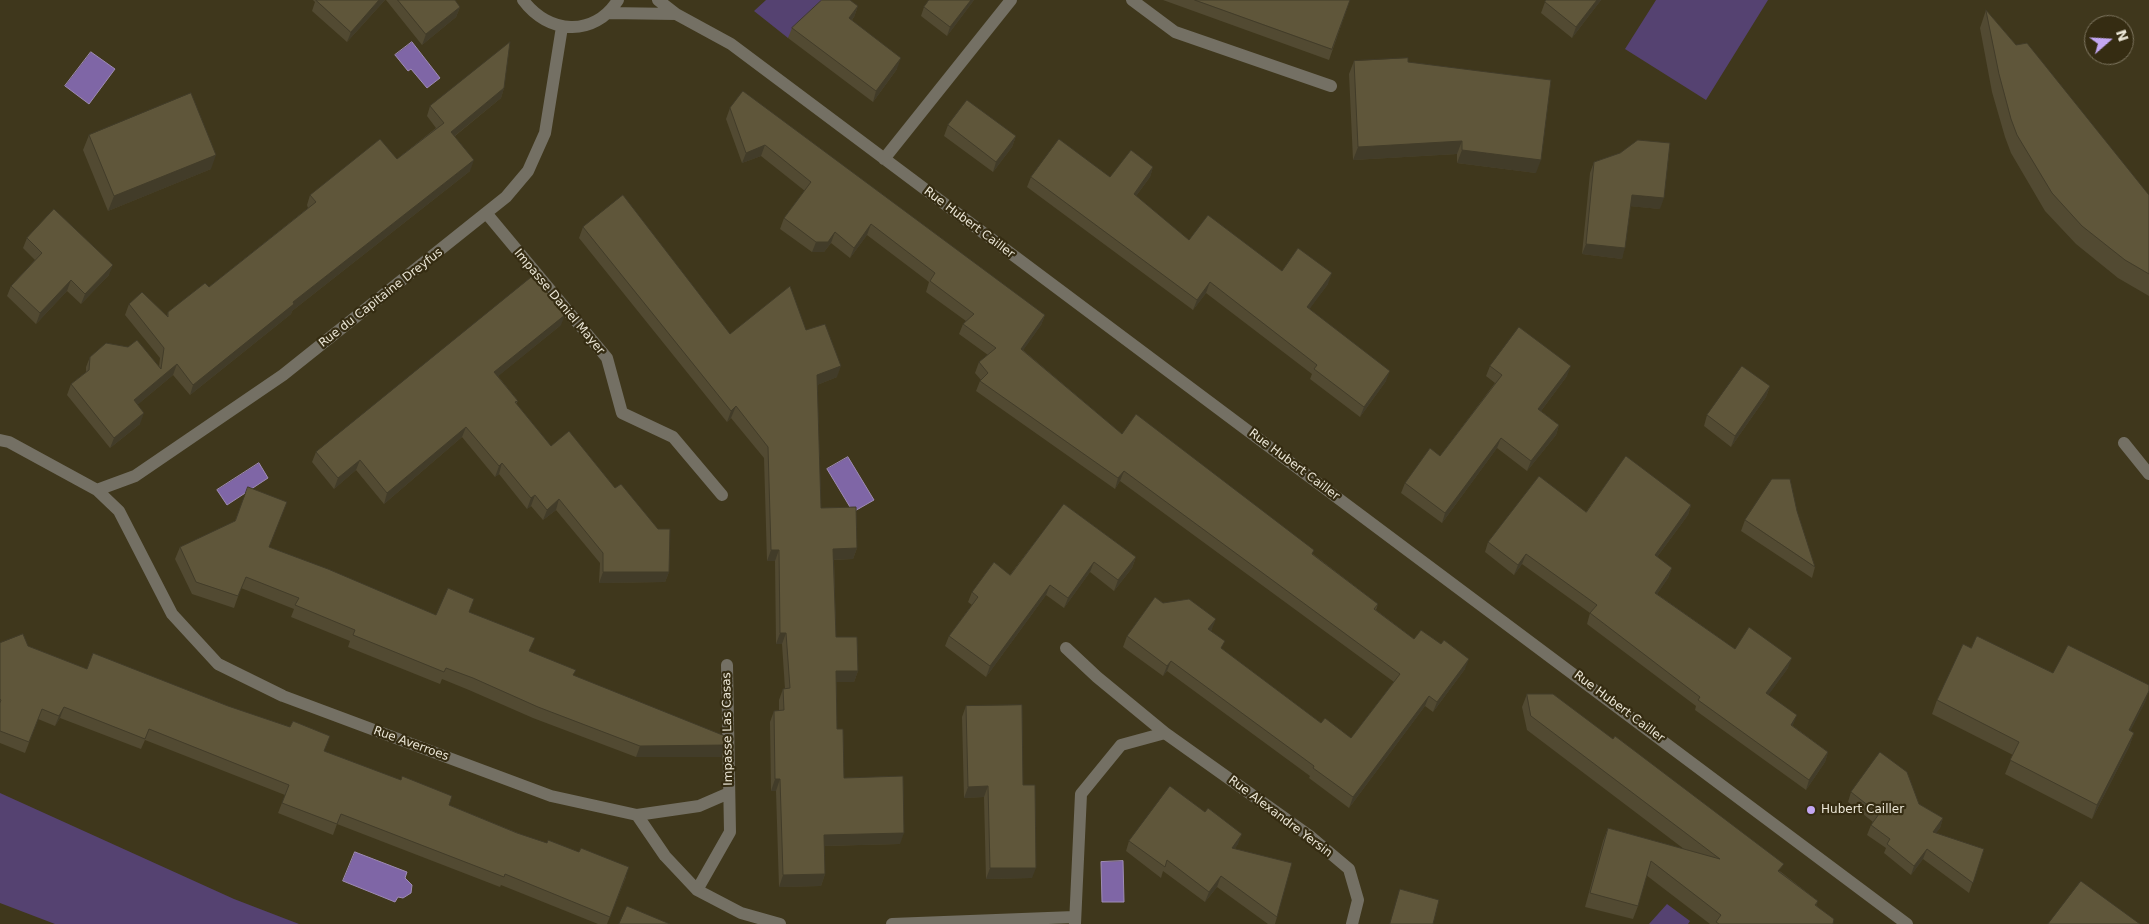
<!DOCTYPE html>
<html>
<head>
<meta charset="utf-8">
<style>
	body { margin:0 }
	#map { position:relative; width:2149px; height:924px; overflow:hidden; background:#3f371c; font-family:"DejaVu Sans",sans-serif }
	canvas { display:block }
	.north { position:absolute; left:2084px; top:15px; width:50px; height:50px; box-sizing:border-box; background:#352c12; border:1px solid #7e7660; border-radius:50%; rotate:71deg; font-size:14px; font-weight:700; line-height:20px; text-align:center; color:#ebe6d6 }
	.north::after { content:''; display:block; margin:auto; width:18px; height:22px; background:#c3a7f2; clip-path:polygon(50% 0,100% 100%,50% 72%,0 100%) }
</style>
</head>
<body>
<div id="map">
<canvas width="2149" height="924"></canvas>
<div class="north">N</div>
</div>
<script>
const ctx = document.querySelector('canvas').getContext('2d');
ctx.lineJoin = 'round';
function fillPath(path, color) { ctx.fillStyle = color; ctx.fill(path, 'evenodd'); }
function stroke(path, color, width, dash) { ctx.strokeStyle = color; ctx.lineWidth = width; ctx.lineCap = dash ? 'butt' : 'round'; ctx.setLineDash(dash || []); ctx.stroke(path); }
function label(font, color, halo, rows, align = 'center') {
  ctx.font = font + ' "DejaVu Sans",sans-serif'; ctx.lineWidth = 4.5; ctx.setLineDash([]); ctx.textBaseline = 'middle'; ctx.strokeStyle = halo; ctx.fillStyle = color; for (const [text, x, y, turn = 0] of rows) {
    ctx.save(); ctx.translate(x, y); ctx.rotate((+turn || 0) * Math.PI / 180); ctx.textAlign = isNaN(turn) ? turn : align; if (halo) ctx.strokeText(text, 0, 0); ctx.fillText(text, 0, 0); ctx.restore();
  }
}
fillPath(new Path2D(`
	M766,0H830L788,38L754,11Z
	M1656,0H1768L1706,100L1625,49Z
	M0,793L234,899L299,924H55L0,903Z
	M1667,904L1690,921L1688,924H1649Z`), '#554271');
const water = new Path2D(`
	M412,42L440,78L427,88L411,69L408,71L395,55Z
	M91,52L115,69L89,104L65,86Z
	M848,457L874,500L853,512L827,469Z
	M259,463L268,478L227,505L217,490Z
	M355,852L407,872L405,878L412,885L411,893L403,898L398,897L395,902L343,881Z
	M1123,861L1124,902H1102L1101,862Z`);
fillPath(water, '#7f66a6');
stroke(water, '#9f8cb4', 1);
stroke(new Path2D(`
	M523,0C548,34 594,38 618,0
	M658,0L676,14L731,44L1907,924
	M1132,0L1175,32L1331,86
	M608,13L676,14
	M884,159L1011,0
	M487,214L607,358L622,413L673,437L722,495
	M0,440L9,442L97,490L119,511L172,614L218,664L283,696L551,796L637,815L665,856L697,890L741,913L780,924
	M2124,443L2149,474
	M97,490L135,476L283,375L506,197L528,171L545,133L562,27
	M1066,648L1097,677L1165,733L1311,837L1349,869L1358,900L1352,924
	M637,815L699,806L729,793
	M697,890L730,832L727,665
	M892,924L1074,917
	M1075,924L1081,794L1121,745L1165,733`), '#747064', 12);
fillPath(new Path2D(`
	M313,0H385L347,42L312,11L315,2Z
	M386,0H455L460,7L456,17L422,45Z
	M974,0L947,36L921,16L924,7Z
	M1163,0H1350L1329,60Z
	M1546,0H1601L1572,38L1541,13L1545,2Z
	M858,6L854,17L852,20L897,69L873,102L788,38L792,28Z
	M1986,10L2016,45L2149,195V296L2118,278L2076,244L2045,211L2011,153L2005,137L1992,92L1980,28Z
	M1354,61L1408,62L1536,173L1457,163V154L1353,160L1349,74Z
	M504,88L501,98L455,136L470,171L292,311L291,314L190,395L173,375L137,405L140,424L110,448L67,395L71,384L86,372V367L90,357L159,367L160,358L125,315L129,304L167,316L168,312L209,287L308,208L307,205L310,195L397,159L436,128L427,116L430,106Z
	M730,108L1045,315L1041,325L1023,350L1122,434L1313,554L1378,604L1376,610L1414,639L1465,669L1433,712L1425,706L1349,808L1309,778L1310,776L1167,671L1163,676L1123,647L1127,636L1163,603L1212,629L1211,631L1222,649L1321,723L1351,738L1394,682L1120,481L1115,489L976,391L980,381L981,380L975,373L979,362L988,355L959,334L963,324L966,321L926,292L929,282L867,235L850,258L831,243L824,252H812L780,229L784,218L805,191L761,156L742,163L726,119Z
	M948,125L1016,136L1012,147L993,172L944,136Z
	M89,135L211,169L108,211L83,150Z
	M1594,162L1660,209L1630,206L1622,259L1582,254L1590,173Z
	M1153,167L1150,177L1136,196L1189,240L1282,271L1328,284L1309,309L1386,381L1360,417L1310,379L1312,374L1206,293L1193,310L1027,187L1031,177H1110Z
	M583,227L730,334L806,330L837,377L817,385L821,508L857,548L853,559L834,560L836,637L858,671L854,682H836L837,729L844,778L900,844L824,846L825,874L821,886L779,887L776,791H771L770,722L774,711H779V700L783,689H785L782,644H776L775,561H767L764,458L731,418L727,422L579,238Z
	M27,238L109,275L81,304L67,291L36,324L7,296L11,286L35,260L23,248Z
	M561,325L498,376L518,401L516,404L551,446L669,572L665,582L599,583L600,563L556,510L543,520L531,506L527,509L499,474L495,477L462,437L384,504L356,470L334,489L312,462L316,452Z
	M1490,366L1567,376L1541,411L1559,425L1556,435L1527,471L1497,448L1442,523L1401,493L1405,483L1440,456L1495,383L1486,376Z
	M1770,386L1766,397L1731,447L1704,426L1707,415Z
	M1064,504L1136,557L1132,568L1114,591L1090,572L1064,608L1046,595L986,677L945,646L949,636L972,605L968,602L972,592L1010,575Z
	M1691,505L1688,515L1657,557L1672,568L1668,578L1657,594L1735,649L1788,668L1768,695L1793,726L1828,752L1825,762L1806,790L1695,710L1696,706L1587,624L1590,613L1522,564L1514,575L1485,552L1488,542L1586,512Z
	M1745,520L1815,567L1812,578L1741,531Z
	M180,547H269L436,615L469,612L530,651L721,757H636L533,718L469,690L442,679L440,684L348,647L350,641L291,617L294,609L241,588L234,608L192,594L175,559Z
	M0,643L28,646L87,669L324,751L449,805L626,877L607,924H598L501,885L500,887L337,824L333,835L278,813L285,795L145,740L141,749L60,718L55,726L38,719L25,753L0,743Z
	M1971,648L2053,673L2146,700L2130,731L2134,733L2129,747L2092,819L2005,774L2013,755L1932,714L1937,700Z
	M1527,694L1781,872L1818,901L1816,905L1833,924H1710L1646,875L1638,906L1633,919L1585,907L1603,841L1608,828L1684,849L1527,730L1522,707Z
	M966,706L1023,785L1032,878L986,879L984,797L964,798L962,717Z
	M1851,792L1919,804L1943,818L1940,828L1936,833L1984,849L1969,893L1923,859L1911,875L1884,853L1886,848L1867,835L1871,825L1873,822L1848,802Z
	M1129,841L1238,844L1235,848L1277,917L1275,924H1268L1217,887L1205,902L1163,871L1161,878L1126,851Z
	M1400,889L1433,924H1390Z`), '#524a32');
fillPath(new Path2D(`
	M379,0H385L347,42L351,32Z
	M971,0H974L947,36L950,27Z
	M1597,0H1601L1572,38L1576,27Z
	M858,6L854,17L845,28L849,18Z
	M460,7L456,17L422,45L426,34Z
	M901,58L897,69L873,102L876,91Z
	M504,88L501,98L447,142L451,132Z
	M1016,136L1012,147L993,172L996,162Z
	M1462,141L1457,154L1353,160L1358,147Z
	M765,145L761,156L742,163L746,153Z
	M1462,150L1541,160L1536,173L1457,163Z
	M216,155L211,169L108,211L114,196Z
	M474,160L470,171L292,311L291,314L190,395L193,385L293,302Z
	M1153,167L1150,177L1130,204L1134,194Z
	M1632,195L1664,198L1660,209L1628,206Z
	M871,224L867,235L850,258L854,248Z
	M835,232L831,243L824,252H812L816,242Z
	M1586,244L1625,248L1622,259L1582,254Z
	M113,265L109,275L81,304L85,294Z
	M1332,273L1328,284L1303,318L1307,307Z
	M71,280L67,291L36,324L40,313Z
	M1210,282L1206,293L1193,310L1197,300Z
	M565,315L561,325L491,382L494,372Z
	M1045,315L1041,325L1017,359L1021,349Z
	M177,364L173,375L130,411L134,400Z
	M841,366L837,377L812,387L817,375Z
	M1571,366L1567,376L1535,419L1538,409Z
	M1390,371L1386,381L1360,417L1364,407Z
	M1770,386L1766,397L1731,447L1735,436Z
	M736,406L731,418L727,422L731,411Z
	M144,413L140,424L110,448L114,438Z
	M1559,425L1556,435L1527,471L1531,461Z
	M466,427L462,437L384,504L387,493Z
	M1501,438L1497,448L1442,523L1445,513Z
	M360,460L356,470L334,489L338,478Z
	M502,463L499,474L495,477L499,466Z
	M1124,471L1120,481L1115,489L1118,478Z
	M535,495L531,506L527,509L531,498Z
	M559,499L556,510L543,520L547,510Z
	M1691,505L1688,515L1651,565L1655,555Z
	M857,548L853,559L829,560L833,549Z
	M771,550H779L775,561H767Z
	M1526,554L1522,564L1514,575L1518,565Z
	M1136,557L1132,568L1114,591L1118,580Z
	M1094,562L1090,572L1064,608L1068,598Z
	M1672,568L1668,578L1651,603L1655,593Z
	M603,572H669L665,582L599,583Z
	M1050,585L1046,595L986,677L990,666Z
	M1216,619L1212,629L1205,639L1208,629Z
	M780,633H786L782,644H776Z
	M1792,658L1788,668L1762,704L1766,693Z
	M1469,659L1465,669L1433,712L1437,702Z
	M1171,661L1167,671L1163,676L1167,666Z
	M836,671H858L854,682H832Z
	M2149,691L2146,700L2124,744L2129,730Z
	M1429,696L1425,706L1349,808L1353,797Z
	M64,707L60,718L55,726L59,716Z
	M1797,715L1793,725L1787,735L1791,725Z
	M2134,733L2129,747L2092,819L2097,805Z
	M725,745L721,757H636L640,746Z
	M1828,752L1825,762L1806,790L1809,780Z
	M775,779H780L776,791H771Z
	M988,786L984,797L964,798L968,787Z
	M1943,818L1940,828L1929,842L1933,832Z
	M904,833L900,844L820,846L824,835Z
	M1242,834L1238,844L1228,858L1232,848Z
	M1927,849L1923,859L1911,875L1914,866Z
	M990,868H1036L1032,878L986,879Z
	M825,874L821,886L779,887L783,875Z
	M1221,876L1217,887L1205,902L1209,892Z`), '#423c29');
const building = new Path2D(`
	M316,0H379L351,32Z
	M398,0H455L460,7L426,34Z
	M822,0H850L858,6L849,18L901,58L876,91L792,28Z
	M929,0H971L950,27L924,7Z
	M1195,0H1350L1332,49Z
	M1546,0H1597L1576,27L1545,2Z
	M1986,10L2016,45L2027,43L2149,195V274L2125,260L2082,226L2052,193L2017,135L2011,119L1999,74Z
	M510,42L504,88L451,132L474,160L293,302L294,304L193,385L177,364L134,400L144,413L114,438L71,384L89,370L90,357L106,343L128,347L137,340L161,369L164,348L129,304L142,292L168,317V312L205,283L209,287L316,202L310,195L380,139L397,159L444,123L430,106Z
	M1408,58V62L1551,80L1541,160L1462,150V141L1358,147L1354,61Z
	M743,91L1045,315L1021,349L1122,434L1136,414L1314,550L1312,554L1378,604L1374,609L1414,639L1421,630L1441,644L1444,640L1469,659L1437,702L1429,696L1353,797L1313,768L1314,766L1171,661L1167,666L1127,636L1155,597L1163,603L1189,599L1216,619L1208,629L1225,641L1221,648L1321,723L1325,718L1351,738L1400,674L1124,471L1118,478L980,381L988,373L979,362L996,348L963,324L974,314L930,281L935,273L871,224L854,248L835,232L828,242H816L784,218L811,182L765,145L746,153L730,108Z
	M191,93L216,155L114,196L89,135Z
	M967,100L1016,136L996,162L948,125Z
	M1059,139L1110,177L1131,150L1153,167L1134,194L1189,240L1208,215L1282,271L1298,248L1332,273L1307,307L1390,371L1364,407L1314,369L1317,365L1210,282L1197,300L1031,177Z
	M1638,140L1670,143L1664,198L1632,195L1625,248L1586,244L1594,162L1620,153Z
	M623,195L730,334L790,286L806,330L825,324L841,366L817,375L821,508L856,507L857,548L833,549L836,637H857L858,671H836L837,729H843L844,778L903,776L904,833L824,835L825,874L783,875L780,779H775L774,711L784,710L783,689L790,688L786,633H780L779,550H771L768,447L736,406L731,411L583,227Z
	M54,209L113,265L85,294L71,280L40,313L11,286L42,253L27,238Z
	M534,275L565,315L494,372L518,401L515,402L551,446L569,431L615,488L621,484L658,529H670L669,572H603V553L559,499L547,510L535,495L531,498L502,463L499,466L466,427L387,493L360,460L338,478L316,452Z
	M1519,327L1571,366L1538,409L1559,425L1531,461L1501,438L1445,513L1405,483L1430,448L1440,456L1502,375L1490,366Z
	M1742,366L1770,386L1735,436L1707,415Z
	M1626,456L1691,505L1655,555L1672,568L1655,593L1735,649L1749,627L1792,658L1766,693L1797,715L1791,725L1828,752L1809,780L1698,700L1700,697L1590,613L1597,605L1526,554L1518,565L1488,542L1539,476L1586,512Z
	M1772,479H1790L1797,511L1815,567L1745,520Z
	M248,487L287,502L269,547L328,569L436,615L448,588L474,599L469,612L535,638L529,651L576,670L573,675L725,736V745L640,746L538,707L473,678L446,668L444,672L353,635L355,630L295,605L299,598L246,577L238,596L196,582L180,547L235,521Z
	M1064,504L1136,557L1118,580L1094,562L1068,598L1050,585L990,666L949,636L978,597L972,592L994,562L1010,575Z
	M23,634L28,646L87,669L93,653L228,706L290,727L293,721L330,736L324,751L401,780L402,776L452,796L449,805L517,833L547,843L548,840L579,852L581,848L629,867L610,917L505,874L504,877L341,814L337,824L282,803L289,785L149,729L145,739L64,707L59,716L42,709L29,742L0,731V703L1,700L0,699V643Z
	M1977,636L2053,673L2068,645L2149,685V691L2129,730L2134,733L2097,805L2010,760L2019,742L1937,700L1963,644L1971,648Z
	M1527,694H1553L1613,739L1615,736L1784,864L1778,871L1818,901L1815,905L1834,919L1833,924H1719L1716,922L1721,915L1651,861L1638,906L1590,893L1608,828L1720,859L1531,716Z
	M1022,705L1023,785H1035L1036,868H990L988,786L968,787L966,706Z
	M1880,752L1907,772L1919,804L1943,818L1933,832L1984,849L1973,883L1927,849L1914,866L1887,844L1890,839L1871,825L1879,814L1851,792Z
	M1170,786L1205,812L1208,808L1242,834L1232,848L1292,863L1277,917L1221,876L1209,892L1167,860L1165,867L1129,841Z
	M2081,881L2140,924H2048Z
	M1400,889L1439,900L1433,924H1390Z
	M627,906L670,924H619Z`);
fillPath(building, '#5f563a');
stroke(building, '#423c29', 1);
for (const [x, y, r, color] of [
	[1811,810,5,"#c3a7f2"]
]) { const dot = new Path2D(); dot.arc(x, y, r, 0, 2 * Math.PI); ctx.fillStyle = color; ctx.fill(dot); stroke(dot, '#352c12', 2); }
label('12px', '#ebe6d6', '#352c12', [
	["Rue Hubert Cailler",969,223,37],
	["Rue du Capitaine Dreyfus",381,298,-38],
	["Impasse Daniel Mayer",559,302,50],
	["Rue Hubert Cailler",1294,465,37],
	["Rue Hubert Cailler",1619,707,37],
	["Impasse Las Casas",728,729,-91],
	["Rue Averroes",411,744,20],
	["Rue Alexandre Yersin",1280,817,37]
]);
label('12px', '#ebe6d6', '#352c12', [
	["Hubert Cailler",1821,810]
], 'left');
</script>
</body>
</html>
